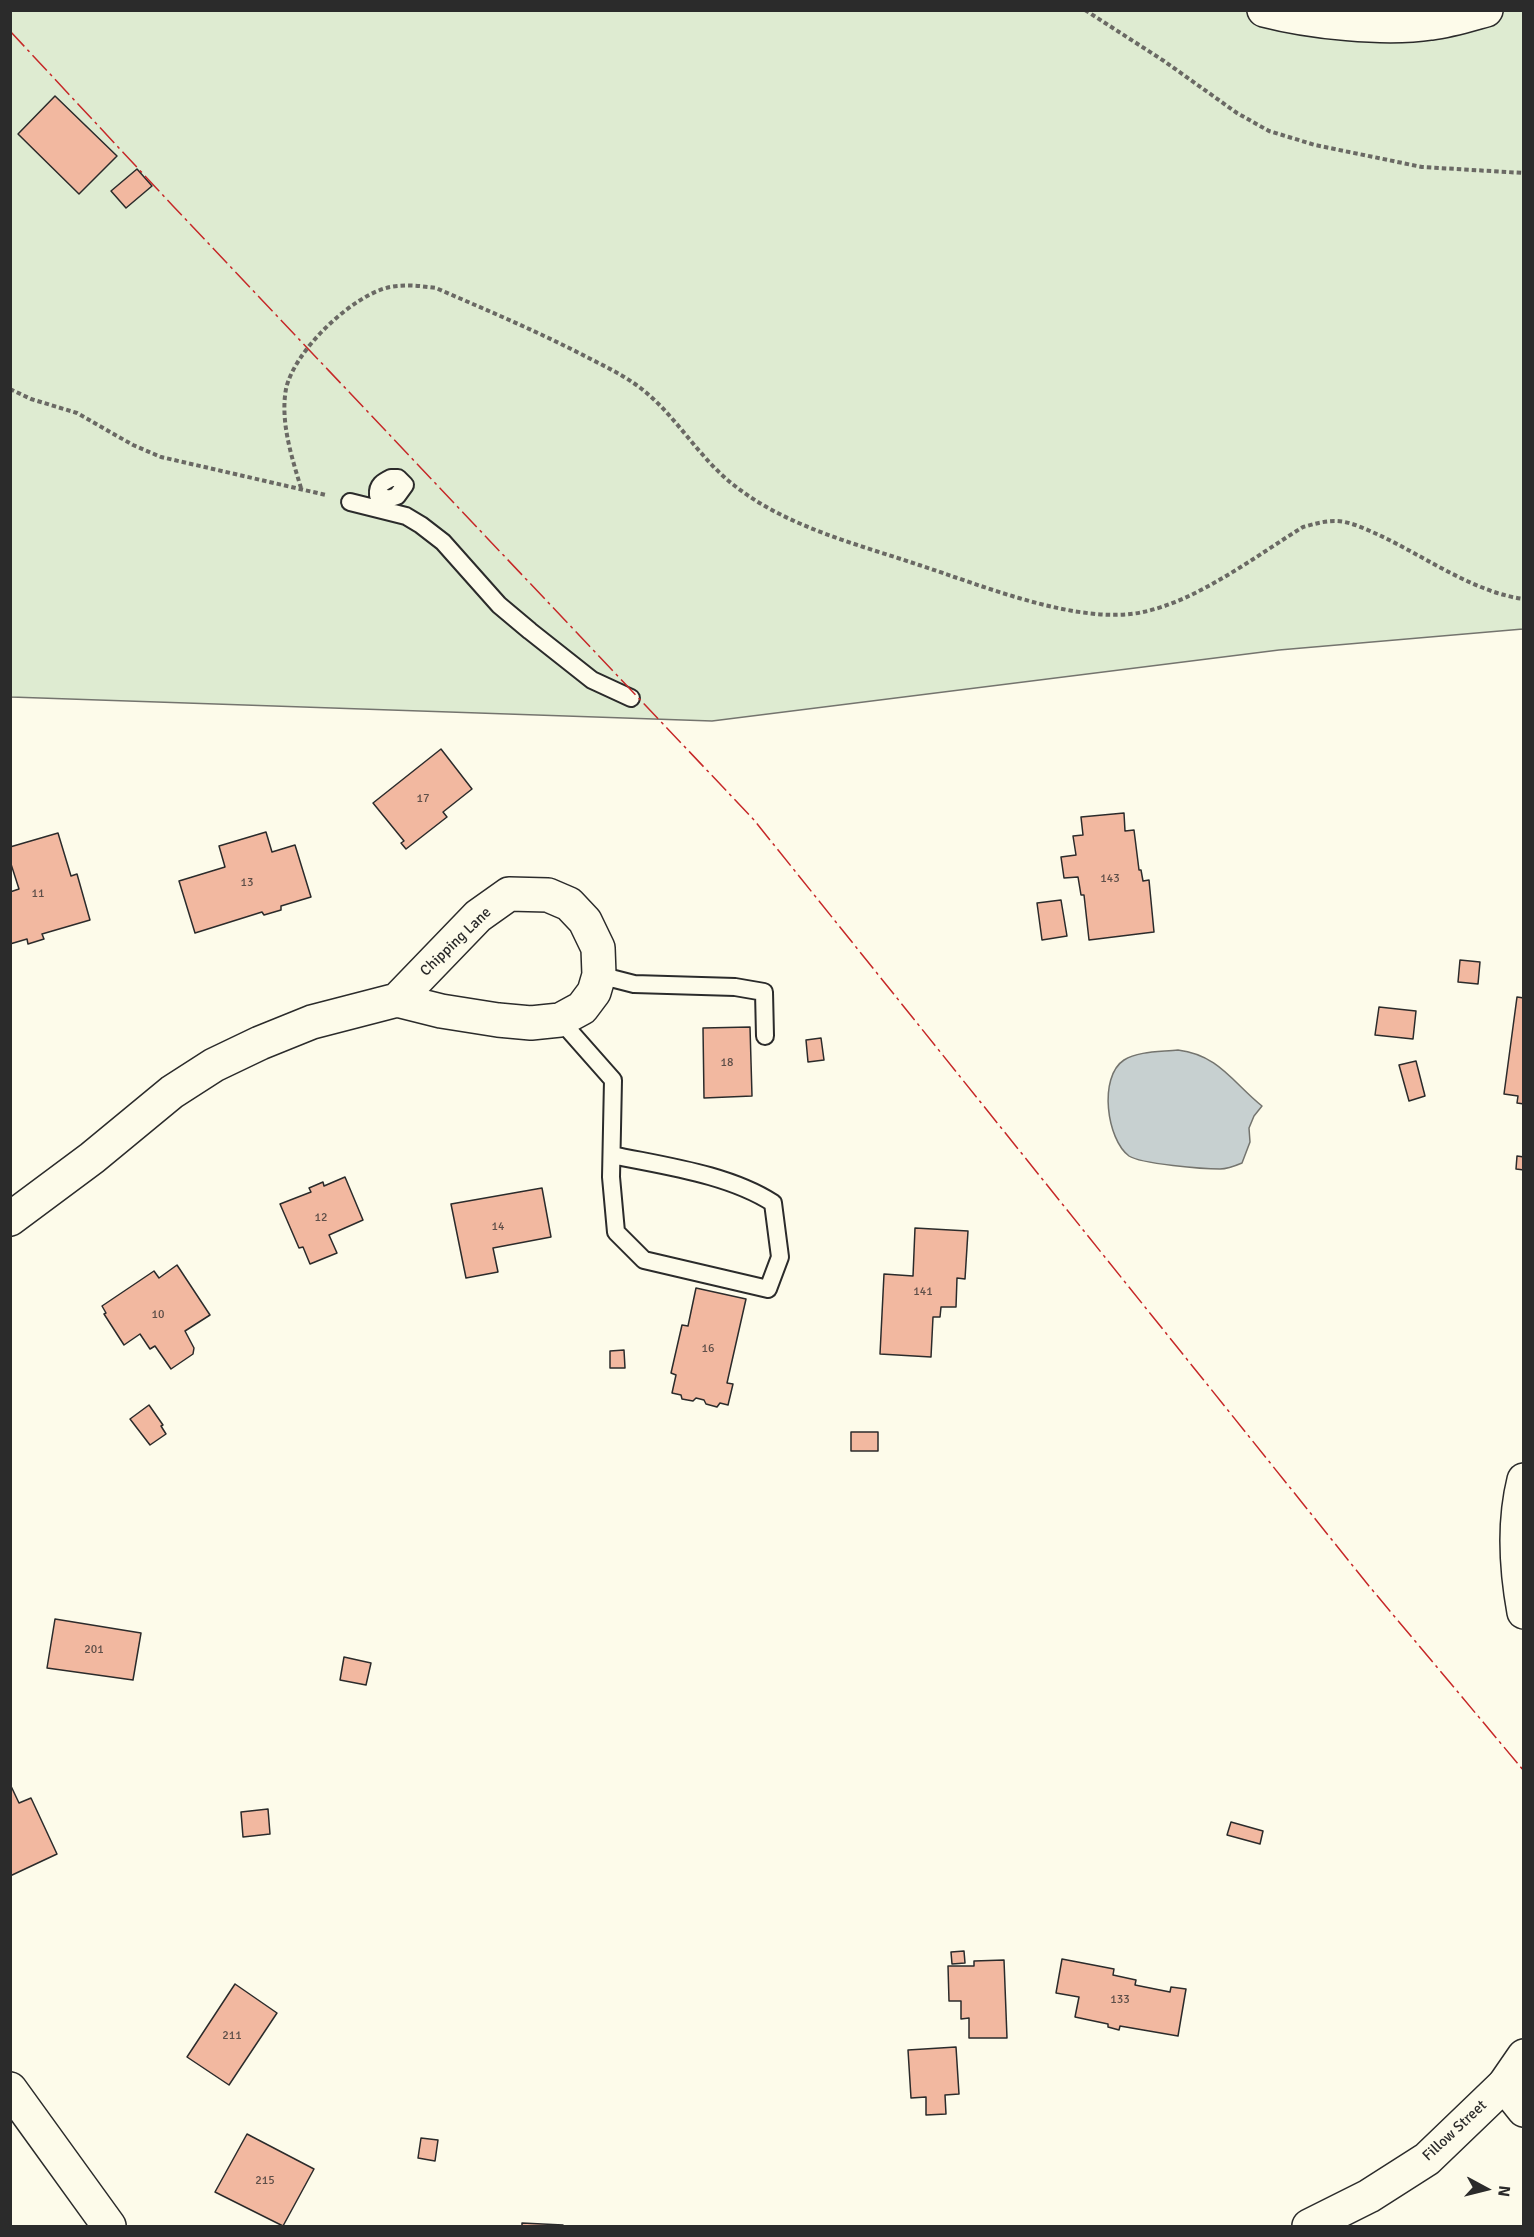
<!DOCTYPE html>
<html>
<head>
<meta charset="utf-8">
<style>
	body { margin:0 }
	#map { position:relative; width:1534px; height:2237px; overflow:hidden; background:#fdfbea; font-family:Signika,sans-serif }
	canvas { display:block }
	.frame { position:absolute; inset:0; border:12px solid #2b2b2b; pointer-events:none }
	.north { position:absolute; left:1456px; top:2159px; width:60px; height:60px; -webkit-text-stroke:4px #fdfbea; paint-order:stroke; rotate:97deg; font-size:16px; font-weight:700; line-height:24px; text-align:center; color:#2b2b2b }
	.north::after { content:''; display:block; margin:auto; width:21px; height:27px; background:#2b2b2b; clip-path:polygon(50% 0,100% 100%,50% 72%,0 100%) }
</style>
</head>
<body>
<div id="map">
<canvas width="1534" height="2237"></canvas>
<div class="frame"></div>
<div class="north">N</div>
</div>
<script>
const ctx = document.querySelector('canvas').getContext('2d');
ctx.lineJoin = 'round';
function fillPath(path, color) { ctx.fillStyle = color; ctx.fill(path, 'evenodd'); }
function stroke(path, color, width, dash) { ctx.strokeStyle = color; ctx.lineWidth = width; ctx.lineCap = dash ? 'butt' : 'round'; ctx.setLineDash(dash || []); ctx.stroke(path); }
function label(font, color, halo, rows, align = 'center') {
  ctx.font = font + ' Signika,sans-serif'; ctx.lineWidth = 4.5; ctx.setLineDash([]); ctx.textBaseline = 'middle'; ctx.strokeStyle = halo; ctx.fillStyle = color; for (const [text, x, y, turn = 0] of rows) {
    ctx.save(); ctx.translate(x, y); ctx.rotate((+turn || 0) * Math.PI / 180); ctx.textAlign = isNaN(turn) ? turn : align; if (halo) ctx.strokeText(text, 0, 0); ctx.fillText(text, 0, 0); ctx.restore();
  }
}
const green = new Path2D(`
	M11,11H1523V629L1279,650L712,721L11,697Z`);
fillPath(green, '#deebd1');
stroke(green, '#74746e', 1.5);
const water = new Path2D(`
	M1178,1050C1219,1055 1233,1083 1262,1106L1254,1116L1249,1128L1250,1142L1242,1163C1235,1166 1228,1169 1220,1169C1204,1169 1141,1164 1129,1156C1107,1140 1098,1077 1124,1060C1138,1051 1161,1052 1178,1050Z`);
fillPath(water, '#c7d0d0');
stroke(water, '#74746e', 1.5);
const building = new Path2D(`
	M55,96L117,156L79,194L18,134Z
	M137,169L152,186L126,208L111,191Z
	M441,749L472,789L443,812L447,817L406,849L401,843L404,841L373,803Z
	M1124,813L1125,831L1134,830L1139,870H1141L1143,881L1149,880L1154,932L1089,940L1084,895H1081L1078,877L1064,878L1061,857L1076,855L1073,836L1083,835L1081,817Z
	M266,832L272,852L295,845L311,897L281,906V910L264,915L262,912L195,933L179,881L225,867L219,846Z
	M58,833L71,876L77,874L90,920L42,934L44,939L28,944L27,939L10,944V892L19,889L10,861V847Z
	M1061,900L1067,936L1042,940L1037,903Z
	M1460,960L1480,962L1478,984L1458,982Z
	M1517,997L1524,998V1104L1517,1103L1518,1096L1504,1094Z
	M1379,1007L1416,1011L1413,1039L1375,1035Z
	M750,1027L752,1096L704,1098L703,1028Z
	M821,1038L824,1060L808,1062L806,1040Z
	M1416,1061L1425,1096L1409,1101L1399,1065Z
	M1517,1156L1524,1157V1170L1516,1169Z
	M345,1177L363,1220L329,1235L337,1253L310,1264L303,1247L299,1248L280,1204L311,1192L309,1188L323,1182L324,1186Z
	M542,1188L551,1237L493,1248L498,1272L466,1278L451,1204Z
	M915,1228L968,1231L965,1279L957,1278L956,1307H941L940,1317H933L931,1357L880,1354L884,1274L913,1276Z
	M177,1265L210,1315L185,1331L194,1348L193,1354L171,1369L155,1346L150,1349L140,1334L124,1345L104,1314L106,1313L102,1306L154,1271L159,1278Z
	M696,1288L746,1299L727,1383L733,1384L728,1405L720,1403L717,1407L706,1404L704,1400L696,1398L693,1401L682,1399L681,1395L672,1393L676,1375L671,1373L682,1325L688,1326Z
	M624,1350L625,1368H610V1351Z
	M149,1405L163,1425L161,1426L166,1434L150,1445L130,1419Z
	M851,1432H878V1451H851Z
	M55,1619L141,1633L133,1680L47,1668Z
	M344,1657L371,1663L366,1685L340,1680Z
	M10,1784L19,1803L31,1798L57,1854L10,1876Z
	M268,1809L270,1834L243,1837L241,1812Z
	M1231,1822L1263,1831L1260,1844L1227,1835Z
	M964,1951L965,1963L952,1964L951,1952Z
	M1062,1959L1114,1969L1113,1975L1136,1980L1135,1985L1170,1992L1171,1987L1186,1989L1178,2036L1120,2026L1119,2030L1108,2027V2024L1075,2017L1079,1997L1056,1993Z
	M1004,1960L1007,2038H969V2018L961,2019V2001H949L948,1966H974V1961Z
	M235,1984L277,2013L229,2085L187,2057Z
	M956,2047L959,2094L945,2095L946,2114L926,2115V2097L911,2098L908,2050Z
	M247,2134L314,2169L283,2226L215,2192Z
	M421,2138L438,2140L435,2161L418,2158Z
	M522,2223L563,2225V2226H522Z`);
fillPath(building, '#f2b8a0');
stroke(building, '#2b2b2b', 1.5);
const lane = new Path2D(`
	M391,478H398L405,485L397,496L388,499L378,495C377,485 383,482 391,478Z
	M350,502L406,516L421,525L443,542L499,605L530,631L592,680L631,698
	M599,975L634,984L735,987L764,992L765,1036
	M560,1020L613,1080L611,1177L616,1232L644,1260L768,1289L780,1257L773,1203C728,1174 664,1166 612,1155`);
const street = new Path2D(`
	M1264,10C1310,22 1384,30 1431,23C1449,21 1468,15 1486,10
	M10,1219L92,1158L172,1092L214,1065L260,1043L312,1022L397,1000L441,1011L498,1020L531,1023L560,1020L582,1008L594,992L599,975L598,948L585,921L569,904L548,895L509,894L478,916L397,1000
	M1504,2085L1524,2110`);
const secondary = new Path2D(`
	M1524,1480C1513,1524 1516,1568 1524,1612
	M10,2089L109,2226
	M1309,2226L1369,2196L1427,2159L1504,2085L1524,2056`);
stroke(lane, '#2b2b2b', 20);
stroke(street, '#2b2b2b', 36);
stroke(secondary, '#2b2b2b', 36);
stroke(new Path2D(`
	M1085,10L1164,61L1237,113L1269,131L1315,145L1422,167L1524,173
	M10,389L31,399L77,413L133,445L161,457L326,495
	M301,488C292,458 280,422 286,389C294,351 352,295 390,287C406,284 421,286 436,288C484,309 532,329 579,353C598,363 618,372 635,384C674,411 697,457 735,486C787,527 857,544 919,565C981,585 1079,626 1143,612C1197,601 1256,556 1303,527C1314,524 1324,521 1335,521C1350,521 1365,529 1379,535C1424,556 1475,593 1524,599`), '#6a6964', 4, [4.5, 3]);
stroke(lane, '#fdfbea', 16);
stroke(street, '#fdfbea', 33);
stroke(secondary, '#fdfbea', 33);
stroke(new Path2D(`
	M10,31L173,206L754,820L1369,1586L1524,1771`), '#c62828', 1.5, [21, 4.5, 3, 4.5]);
label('12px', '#5d4e48', null, [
	["17",423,799],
	["143",1110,879],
	["13",247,883],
	["11",38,894],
	["18",727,1063],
	["12",321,1218],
	["14",498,1227],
	["141",923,1292],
	["10",158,1315],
	["16",708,1349],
	["201",94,1650],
	["133",1120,2000],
	["211",232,2036],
	["215",265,2181]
]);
label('15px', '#2b2b2b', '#fdfbea', [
	["Chipping Lane",456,942,-44],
	["Fillow Street",1455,2131,-43]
]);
</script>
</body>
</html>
